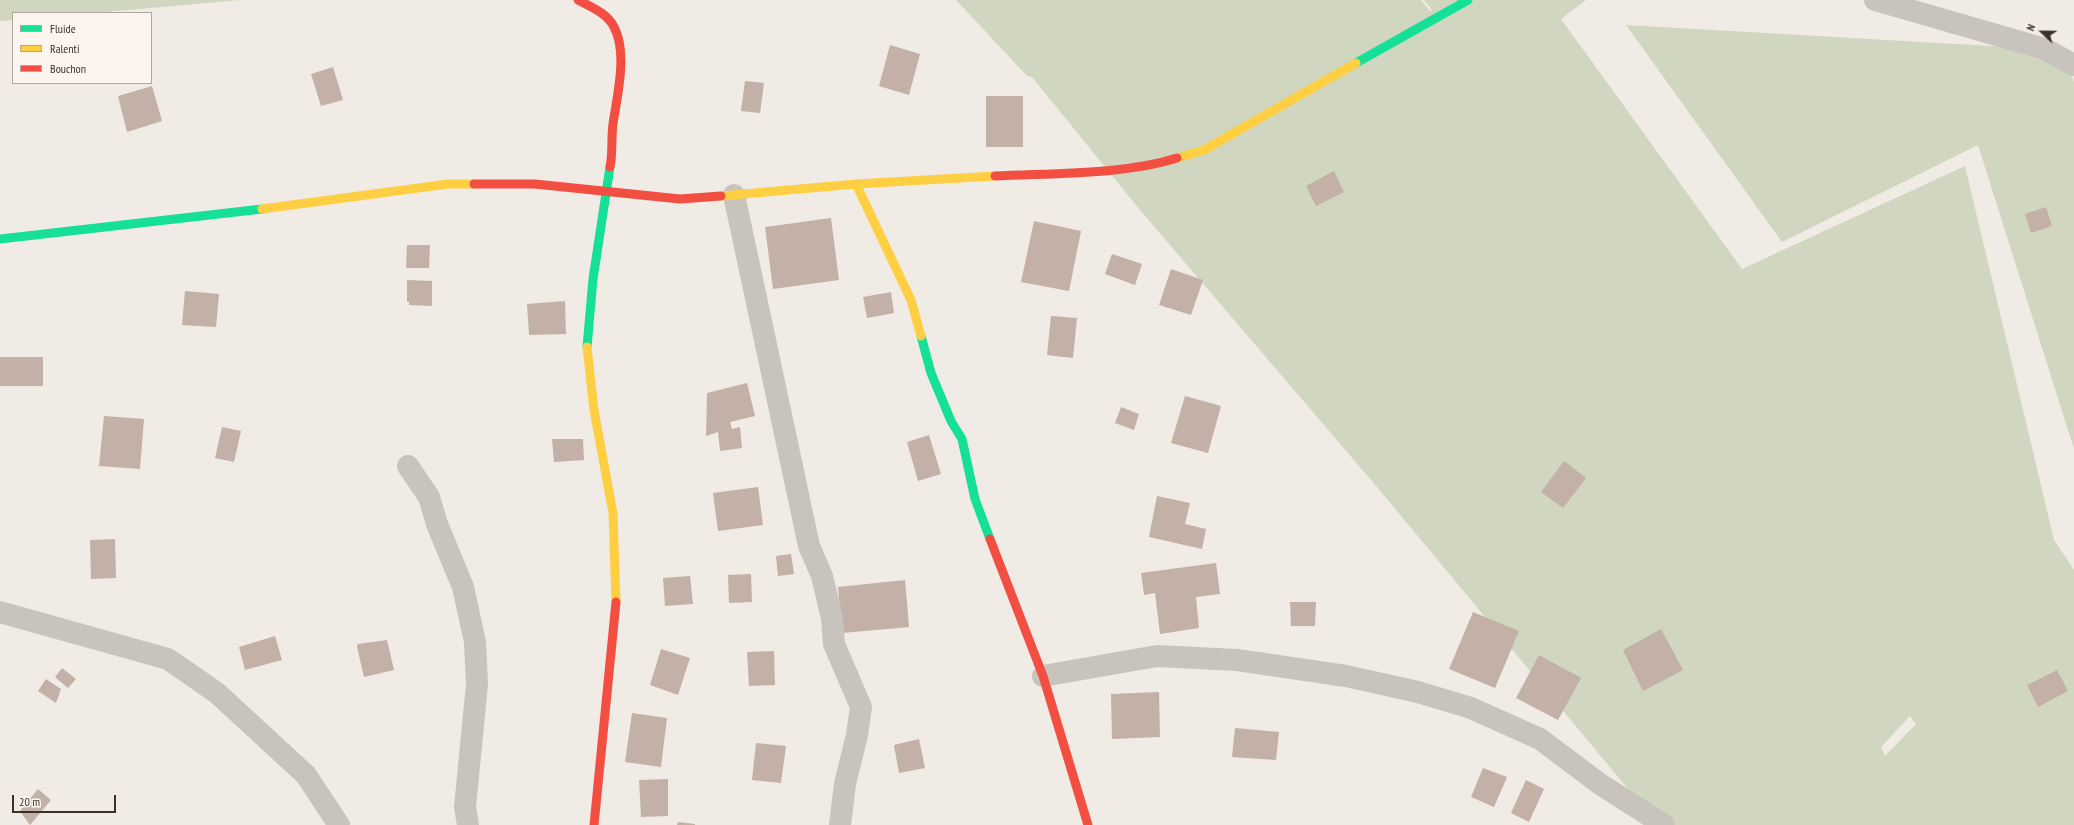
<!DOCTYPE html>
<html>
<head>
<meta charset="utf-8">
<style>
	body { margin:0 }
	#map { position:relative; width:2074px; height:825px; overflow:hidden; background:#f0ebe5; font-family:"PT Sans Narrow",sans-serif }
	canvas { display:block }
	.legend { position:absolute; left:12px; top:12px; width:140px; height:72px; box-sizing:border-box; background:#fbf5ee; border:1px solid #aea7a0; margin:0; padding:5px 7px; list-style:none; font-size:12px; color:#3b312b }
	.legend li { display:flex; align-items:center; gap:8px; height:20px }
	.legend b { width:20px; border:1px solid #aea7a0 }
	.north { position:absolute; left:2022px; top:12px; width:40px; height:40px; -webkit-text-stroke:3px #fbf5ee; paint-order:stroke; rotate:292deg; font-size:11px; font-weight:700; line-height:16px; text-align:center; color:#3b312b }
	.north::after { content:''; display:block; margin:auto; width:14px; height:18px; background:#3b312b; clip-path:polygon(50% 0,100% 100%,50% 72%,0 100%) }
	.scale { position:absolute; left:12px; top:795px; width:104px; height:18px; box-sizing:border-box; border:2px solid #3b312b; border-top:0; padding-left:5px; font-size:12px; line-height:14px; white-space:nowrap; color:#3b312b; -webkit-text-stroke:3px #fbf5ee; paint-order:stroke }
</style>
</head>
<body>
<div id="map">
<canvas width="2074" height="825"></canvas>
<ul class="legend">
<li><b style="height:5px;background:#16e098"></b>Fluide</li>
<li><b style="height:5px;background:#ffcf43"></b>Ralenti</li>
<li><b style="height:5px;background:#f24e42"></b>Bouchon</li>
</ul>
<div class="north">N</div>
<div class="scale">20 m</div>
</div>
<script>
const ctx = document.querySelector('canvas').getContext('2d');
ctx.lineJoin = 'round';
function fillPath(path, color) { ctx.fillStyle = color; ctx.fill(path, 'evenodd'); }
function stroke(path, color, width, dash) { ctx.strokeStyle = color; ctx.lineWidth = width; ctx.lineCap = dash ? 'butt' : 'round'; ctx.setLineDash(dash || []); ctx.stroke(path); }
fillPath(new Path2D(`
	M0,0H241L94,13H13V20L0,21Z
	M956,0H1421L1430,11L1432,10L1424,0H1586L1561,19L1742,269L1965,166L2054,540L2074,570V825H1658L1377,487L1140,210L1032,77L1027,76ZM1910,716L1916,724L1885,756L1881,747Z
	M1626,25L2061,50L2074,82V449L1978,145L1782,242Z`), '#d0d6bf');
fillPath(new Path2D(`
	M890,45L920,54L909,95L879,86Z
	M333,67L343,100L321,106L311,74Z
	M745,81L764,83L760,113L741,111Z
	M152,86L162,121L127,132L118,96Z
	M986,96H1023V147H986Z
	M1334,171L1344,192L1316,206L1306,186Z
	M2046,207L2052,226L2031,233L2025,214Z
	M831,218L839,280L773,289L765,227Z
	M1034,221L1081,231L1069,291L1021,282Z
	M407,245H430L429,268H406Z
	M1112,254L1142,264L1135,285L1105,274Z
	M1171,269L1203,280L1191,315L1159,305Z
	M407,280L432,281V306L409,305V302H407Z
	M185,291L219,294L216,327L182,325Z
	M891,292L894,313L867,318L863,297Z
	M565,301L566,334L529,335L527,304Z
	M1051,316L1077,318L1073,358L1047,355Z
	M0,357H43V386H0Z
	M747,383L755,416L730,422L732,429L740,427L742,448L720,451L718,432L706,436L707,393Z
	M1185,396L1221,406L1208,453L1171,443Z
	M1121,407L1139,414L1134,430L1115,423Z
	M104,416L144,419L140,469L99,466Z
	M222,427L241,431L234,462L215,458Z
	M929,435L941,474L918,481L907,442Z
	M552,439H583L584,460L554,462Z
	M1564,461L1586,478L1563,508L1541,492Z
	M758,487L763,525L718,531L713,493Z
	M1157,496L1190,503L1185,524L1206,529L1202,549L1149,537Z
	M115,539L116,578L91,579L90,540Z
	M791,554L794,574L778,576L776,556Z
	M1216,563L1220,594L1196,597L1199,628L1160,634L1155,593L1144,595L1141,573Z
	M751,574L752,602L729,603L728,575Z
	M690,576L693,604L665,606L663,578Z
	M905,580L909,627L842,633L838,587Z
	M1290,602H1316L1315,626H1291Z
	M1473,612L1519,631L1495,688L1449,669Z
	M1661,629L1683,670L1643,691L1623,650Z
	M275,636L282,660L245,670L239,647Z
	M387,640L394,670L364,677L357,647L358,644Z
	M661,649L690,658L678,695L650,685Z
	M774,651L775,685L749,686L747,652Z
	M1539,655L1581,678L1558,720L1516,698Z
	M62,668L76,679L68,688L55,677Z
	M2057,670L2068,691L2038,707L2027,685Z
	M46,679L61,689L56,703L38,691Z
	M1159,692L1160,737L1112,739L1111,694Z
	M632,713L667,718L661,767L625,762Z
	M1235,728L1279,732L1276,760L1232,757Z
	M919,739L925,768L899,773L894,745Z
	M756,743L786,746L781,783L752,780Z
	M1483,768L1507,777L1494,807L1471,797Z
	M668,779V816L641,817L639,780Z
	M1526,780L1544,789L1529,822L1511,813Z
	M38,789L51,800L30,825L20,811Z
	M678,822L695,824V825H677Z`), '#c3b0a6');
stroke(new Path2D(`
	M1875,0L2045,49L2074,65
	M734,195L809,546L822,576L832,618L834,644L861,707L857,735L845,784L840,825
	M408,466L429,497L437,524L463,587L475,642L477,684L465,807L468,825
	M0,612L168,659L217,693L306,775L339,825
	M1043,676L1157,656L1237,660L1346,676L1418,692L1471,708L1540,739L1600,784L1664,825`), '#c9c3be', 22);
stroke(new Path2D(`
	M1356,63L1468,0
	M0,239L262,209
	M921,336L931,373L951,421L962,439L975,499L990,539
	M587,347L593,279L610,167`), '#16e098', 9);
stroke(new Path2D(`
	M1177,158L1204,150L1356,63
	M856,184L911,300L921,336
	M721,196L856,184L995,176
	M262,209L448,184H474
	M587,347L594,410L613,513L616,602`), '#ffcf43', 9);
stroke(new Path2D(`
	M578,0C591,7 607,13 614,27C628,53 617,96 613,124C611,138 613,153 610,167
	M995,176C1052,173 1123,175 1177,158
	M474,184H535L680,199L721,196
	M990,539L1043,676L1088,825
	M594,825L616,602`), '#f24e42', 9);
</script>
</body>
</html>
